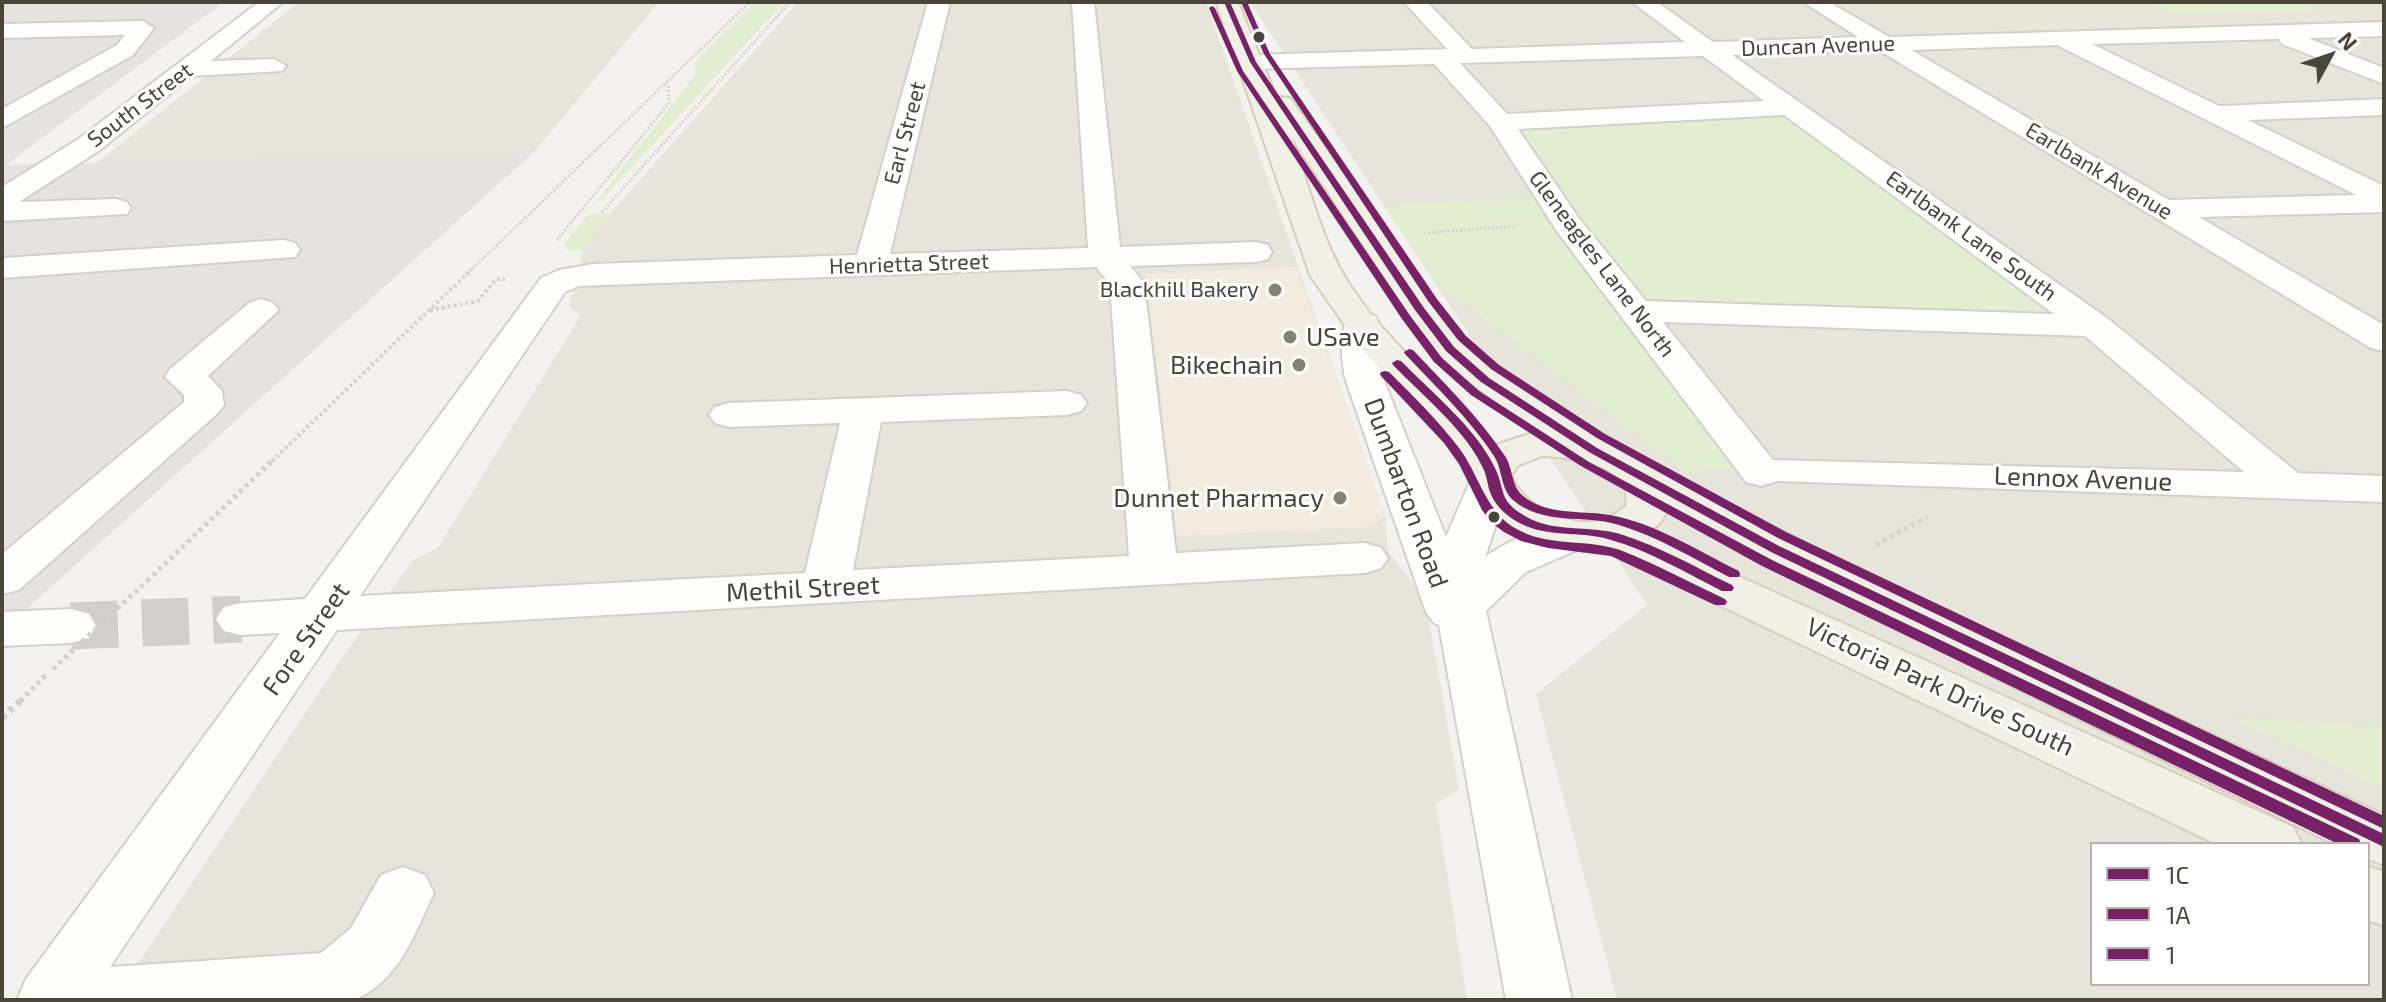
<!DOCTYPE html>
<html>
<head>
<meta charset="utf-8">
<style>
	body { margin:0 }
	#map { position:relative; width:2386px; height:1002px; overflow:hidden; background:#f4f2ee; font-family:"Exo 2",sans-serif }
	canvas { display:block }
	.frame { position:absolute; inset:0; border:4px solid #4b4439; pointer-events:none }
	.legend { position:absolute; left:2090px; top:842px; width:280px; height:144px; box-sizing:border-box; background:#fff; border:2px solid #b7b4b0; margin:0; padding:10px 14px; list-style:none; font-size:24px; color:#4b4439 }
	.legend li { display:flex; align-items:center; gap:16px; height:40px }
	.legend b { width:40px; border:2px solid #b7b4b0 }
	.north { position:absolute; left:2290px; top:16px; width:80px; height:80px; -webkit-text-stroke:6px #fff; paint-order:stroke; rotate:50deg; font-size:22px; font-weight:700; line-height:32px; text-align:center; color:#4b4439 }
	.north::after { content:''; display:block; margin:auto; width:28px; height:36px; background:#4b4439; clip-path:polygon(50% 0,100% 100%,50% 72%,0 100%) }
</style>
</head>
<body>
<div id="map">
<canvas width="2386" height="1002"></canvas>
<div class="frame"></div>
<ul class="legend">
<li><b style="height:10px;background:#772166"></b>1C</li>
<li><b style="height:10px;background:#772166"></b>1A</li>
<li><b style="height:10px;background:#772166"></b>1</li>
</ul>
<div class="north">N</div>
</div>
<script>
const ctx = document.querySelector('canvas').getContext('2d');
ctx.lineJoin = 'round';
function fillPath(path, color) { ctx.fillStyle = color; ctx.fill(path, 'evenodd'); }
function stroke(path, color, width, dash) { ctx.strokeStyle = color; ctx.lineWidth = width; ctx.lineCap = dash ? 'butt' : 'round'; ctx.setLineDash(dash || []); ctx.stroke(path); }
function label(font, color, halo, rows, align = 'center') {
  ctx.font = font + ' "Exo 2",sans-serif'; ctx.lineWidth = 6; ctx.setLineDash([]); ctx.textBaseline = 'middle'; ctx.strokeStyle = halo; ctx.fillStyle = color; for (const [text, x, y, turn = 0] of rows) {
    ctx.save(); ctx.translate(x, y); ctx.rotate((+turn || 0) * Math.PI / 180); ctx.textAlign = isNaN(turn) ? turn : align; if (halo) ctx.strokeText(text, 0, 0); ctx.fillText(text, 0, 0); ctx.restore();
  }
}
fillPath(new Path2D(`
	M659,2L534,152L96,164L298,3Z
	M798,2H1206L1385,516L1388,551L1425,599L1459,789L1436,804L1467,1000H114L344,655L413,560L438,548L581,315L569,307L583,251L606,218Z
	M1250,2H2384V727L2229,717L2384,789V1000H1617L1536,694L1647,605ZM2092,844H2368V984H2092Z`), '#e7e4dc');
fillPath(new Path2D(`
	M1296,267L1385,516L1371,527L1177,536L1146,274Z`), '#f3ebdf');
fillPath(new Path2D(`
	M2,2H224L6,165L534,152L2,631Z`), '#e6e2de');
fillPath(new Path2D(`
	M1854,2H2331L2382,19L1914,34Z`), '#eae5da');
fillPath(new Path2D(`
	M755,2H784L600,202H596L696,74L695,63Z
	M2147,2H2294L2318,10L2177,14Z
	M1792,115L2082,330L1653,318L1767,464L1687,473L1438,284L1383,205L1563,197L1504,125Z
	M589,214H610L583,251L566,249L564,244Z
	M2226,716L2384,727V789Z`), '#e1eecf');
stroke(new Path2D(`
	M71,626L241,619`), '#d2cfca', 47, [47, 24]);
const minor = new Path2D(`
	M259,2H283L211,61L274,59L286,66L282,71L192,76L100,150L19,202L116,199L127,202L131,208L127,214L2,221V187L80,138Z
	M928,2H950L890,254L1088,248L1072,2H1094L1120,247L1256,242L1268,245L1272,252L1268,259L1256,262L1130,266L1144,283L1176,553L1365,543L1381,548L1388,558L1381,568L1365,573L337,630L110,967L321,953L351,928L381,875L403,867L425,875L434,893C414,935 399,981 354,1000H17L26,979L280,633L241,635L224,631L216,619L224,607L241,603L305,599L541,278L559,270L593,264L857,255ZM1096,267L1110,284L1129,556L853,570L881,422L1067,415L1081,411L1087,403L1081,395L1067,391L729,403L715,407L709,415L715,423L729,427L840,423L805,573L360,596L565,292L579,286Z
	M1404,2H1427L1472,49L1685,42L1632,2H1657L1713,42L1858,37L1803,2H1829L1889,37L2384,22V36L2308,38L2384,68V84L2282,44L2279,39L2092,44L2219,106L2384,99V115L2248,120L2384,186V212L2199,217L2384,325V351L2371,348L1880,51L1732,55L2107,318L2298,473L2384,476V502L1777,481L1761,486L1746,482L1556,230L1490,126L1434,64L1253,69L1241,62L1253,55L1447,49ZM2059,45V46L2356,195L2169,200L1911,50ZM1703,56L1764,101L1507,114L1460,63ZM1784,115L2054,314L1646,301L1578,217L1518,129ZM1663,322L2085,336L2244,472L1773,460Z
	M143,21L154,28L133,55L2,128V109L117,45L125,35L2,38V24Z
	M284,240L295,243L300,250L295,257L2,278V258Z
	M261,299L273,303L279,310L208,376L222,391L224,405L218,413L19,590L2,594V554L184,402V395L165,377L170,369L249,303Z
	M1362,313L1375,316C1385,331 1379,360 1383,378L1446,537L1474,472L1489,468L1504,472L1511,481L1485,557C1513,538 1557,516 1591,524L1598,534L1591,544L1526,572L1486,611L1572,1000H1506L1439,625L1434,623L1426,612L1345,378C1342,359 1338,333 1349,316Z
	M71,609L89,614L96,626L89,638L71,643L2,646V612Z`);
const major = new Path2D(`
	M1216,2H1238L1276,97L1290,98L1463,341L1540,401L1652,465L1838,560L2384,815V865L2368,859V844H2334L1990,675L1669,509L1659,524L1645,534L2293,827L2302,844H2216L1601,548C1548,554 1487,527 1468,476L1470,473L1458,455L1359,346L1310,275ZM1292,138L1437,357L1535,432L1493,446C1450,391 1393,349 1354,291C1322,246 1311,190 1292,138ZM1542,456C1571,457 1634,464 1626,506C1619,511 1611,518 1604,520C1570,529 1524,507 1511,476L1517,466Z
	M2368,866L2384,872V926L2368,920Z`);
stroke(minor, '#d2d0cb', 4);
stroke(major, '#d6cebb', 4);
stroke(new Path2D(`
	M602,212L790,2
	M1424,233L1517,226
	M557,240L669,103L668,84
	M470,271L750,2`), '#d3d2cc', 3, [2, 2]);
stroke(new Path2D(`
	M430,310L478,301L496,279H505
	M272,461L472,269`), '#d3d2cc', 4, [3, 3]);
stroke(new Path2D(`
	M1876,545L1927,517
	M147,581L274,459
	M20,701L47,674`), '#d3d2cc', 5, [4, 4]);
stroke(new Path2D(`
	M2,718L22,699`), '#d3d2cc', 7, [5, 5]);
fillPath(minor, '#fdfdfc');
fillPath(major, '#f2efe6');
stroke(new Path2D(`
	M53,669L147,581`), '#d3d2cc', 5, [4, 4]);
fillPath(new Path2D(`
	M1224,2H1230L1256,62L1424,308L1454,347L1489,378L1597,448L1779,546L2384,834V847L1771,552L1589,452L1481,382L1446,351L1415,310L1250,62Z
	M1397,360L1401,361C1431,392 1474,426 1494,466C1506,489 1497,500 1525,516C1553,533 1589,525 1620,534C1659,546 1695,567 1732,585L1734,588L1732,591H1722C1686,573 1650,551 1611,540C1580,530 1545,539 1516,521C1504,514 1493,503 1489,489C1487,481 1486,473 1482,466C1465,430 1421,394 1393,365L1392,363Z`), '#772166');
fillPath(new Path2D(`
	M1212,6L1215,8L1243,71L1411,317L1442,358L1479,391L1589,462L1772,560L2359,839L2361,844H2338L1762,566L1581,466L1471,395L1434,362L1402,319L1237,71L1209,8Z
	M1385,371L1389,372C1413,396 1438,420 1459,448C1478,473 1485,509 1513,527C1547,548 1584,538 1620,550C1654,563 1691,583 1725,599L1727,602L1725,605H1715L1611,556L1548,548L1521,541L1504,532L1492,523L1482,510L1459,464L1444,443L1381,376L1380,374L1381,372Z`), '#772166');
fillPath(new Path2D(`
	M1241,2H1247L1270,54L1437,299L1466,336L1499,365L1605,434L1786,532L2384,816V829L1778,538L1597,438L1491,369L1458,340L1428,301L1264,54Z
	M1409,349L1413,350C1445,384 1479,417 1505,456C1513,468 1511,485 1522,495C1546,516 1580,510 1610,515C1655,523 1698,551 1739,571L1740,574L1739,577H1729C1694,559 1657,536 1619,525C1584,514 1543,526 1513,500C1500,488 1503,470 1494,456C1469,418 1436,387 1405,354L1404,352Z`), '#772166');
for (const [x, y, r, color] of [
	[1259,37,7,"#4b4439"],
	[1275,290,8,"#868178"],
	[1290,337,8,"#868178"],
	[1299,365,8,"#868178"],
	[1340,498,8,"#868178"],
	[1494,517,7,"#4b4439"]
]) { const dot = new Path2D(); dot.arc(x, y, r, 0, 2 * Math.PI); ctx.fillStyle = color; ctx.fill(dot); stroke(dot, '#fff', 3); }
label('22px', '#4b4439', '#fff', [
	["Duncan Avenue",1818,46,-2],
	["South Street",140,105,-37],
	["Earl Street",905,133,-75],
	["Earlbank Avenue",2099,171,31],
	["Earlbank Lane South",1971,236,36],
	["Henrietta Street",909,264,-2],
	["Gleneagles Lane North",1602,264,53]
]);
label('22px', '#4b4439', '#fff', [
	["Blackhill Bakery",1259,290]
], 'right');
label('26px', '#4b4439', '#fff', [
	["USave",1306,337,"left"],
	["Bikechain",1283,365],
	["Dunnet Pharmacy",1324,498]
], 'right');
label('26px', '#4b4439', '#fff', [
	["Lennox Avenue",2083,479,2],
	["Dumbarton Road",1406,493,70],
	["Methil Street",803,589,-3],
	["Fore Street",306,639,-55],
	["Victoria Park Drive South",1940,687,25]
]);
</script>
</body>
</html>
